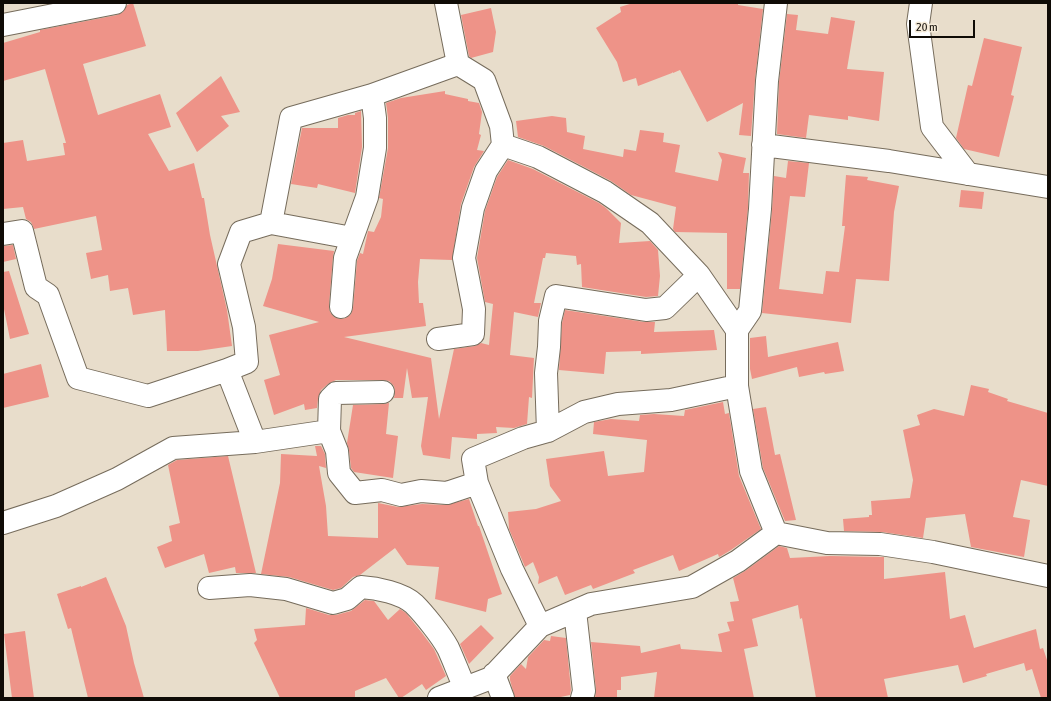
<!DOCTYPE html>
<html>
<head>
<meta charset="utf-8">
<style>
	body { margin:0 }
	#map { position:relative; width:1051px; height:701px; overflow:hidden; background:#e8ddcb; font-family:"Asap Condensed",sans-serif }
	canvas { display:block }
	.frame { position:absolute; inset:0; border:4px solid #0f0b06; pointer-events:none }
	.scale { position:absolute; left:909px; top:20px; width:66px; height:18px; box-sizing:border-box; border:2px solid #0f0b06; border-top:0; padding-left:5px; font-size:12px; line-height:14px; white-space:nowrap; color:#0f0b06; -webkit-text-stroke:3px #f5ead8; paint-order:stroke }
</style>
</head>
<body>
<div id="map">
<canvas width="1051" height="701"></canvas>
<div class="frame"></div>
<div class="scale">20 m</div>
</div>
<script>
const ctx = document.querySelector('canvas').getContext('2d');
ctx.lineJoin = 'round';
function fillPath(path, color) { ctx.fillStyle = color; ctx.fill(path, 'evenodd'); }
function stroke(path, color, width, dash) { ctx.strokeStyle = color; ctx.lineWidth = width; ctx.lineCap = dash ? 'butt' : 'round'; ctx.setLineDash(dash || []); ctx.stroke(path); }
fillPath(new Path2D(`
	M133,3L146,46L83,64L98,115L160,94L171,127L148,134L169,171L194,163L202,198H204L210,235L227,310L232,346L198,351H167L165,310L133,315L128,288L110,291L108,275L91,279L86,253L102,250L96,216L34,229L31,222L26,219L23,207L3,209V143L23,140L27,161L65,155L63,143H66L45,69L3,81V43L40,32V30L117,15L123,12L127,5Z
	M633,3H738V5L763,9L755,80L751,136L739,135L743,103L707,122L680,70L673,73L672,72V73L638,86L636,78L623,82L617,62L596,28L621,12L620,7Z
	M491,8L496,32L493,52L471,58L469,56L461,15Z
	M787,14L798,15L796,30L828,34L831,17L855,21L847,69L884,72L879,121L848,116V120L809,115L806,138L777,134L779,82Z
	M984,38L1022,47L1011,95L1014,96L999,157L964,149L956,138L968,85L972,86Z
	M221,76L240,112L221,116L229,126L197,152L176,113Z
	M445,91V94L468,99V101L479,103L482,112L479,134L481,135L477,150L484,151L474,167L461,204L452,260L420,259L418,282L419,303H423L426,326L344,337L431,358L439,419L454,349L475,346L481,343L489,345L493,304L485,302L477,258L485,211L497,177L508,160L533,169L599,203L606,208L621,223L619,243L650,241L658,250L660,276L658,296L646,297L582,287L581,264L577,265L576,256L546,253L545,258H543L534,303H541L538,317L514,312L510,355L534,358L532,398L529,397L527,424L514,428L496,427L497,433L477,434V439L452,437L450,459L423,455L421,446L428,397L412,398L407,368L403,398H394L395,392L394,386L389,381L383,380H336L328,384L321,390L318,399L317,408L305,410L304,404L274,415L264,380L280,375L269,335L319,322L263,306L272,279L278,244L334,251L333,257L329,306L330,312L334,317L340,319L346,318L351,314L353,308L357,261L360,253L363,254L368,231L374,232L381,217L383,199L379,198L388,148V118L386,103L401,98Z
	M361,111L362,147L355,193L318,184L317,188L291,184L302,128H338V118L348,115H355V113Z
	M552,116L566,118L567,132L585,136L583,149L623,157L624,149L636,151L640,130L664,133L663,142L680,145L675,172L718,181L722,160L718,152L746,158L743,173H749L748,208L740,289H727V233L675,232L673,229L676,207L631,195L611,181L544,146L518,137L516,121Z
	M788,161L809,163L805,197L790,196L779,289L823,294L826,271L839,272L845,226H842L846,175L868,177L867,180L899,186L894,212L889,281L856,279L851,323L762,313L772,210L774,176L786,178Z
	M961,190L984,192L982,209L959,207Z
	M13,245L16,259L3,262V246Z
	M9,271L29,334L10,339L3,304V272Z
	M565,310L644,322H655L654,332L714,330L717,350L641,354V351L606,352L604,374L559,370L562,323Z
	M766,336L768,357L838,342L844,371L825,374L824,372L799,377L797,367L752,379L750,369V338Z
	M41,364L49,397L3,408V374Z
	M971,385L989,389L988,392L1008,399L1007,401L1048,413V486L1021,480L1013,517L1030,520L1024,557L971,547L965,514L926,518L923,538L882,532L844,531L843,519L869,517V515H872L871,501L910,498L913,480L903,430L920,425L917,415L934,409L964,416Z
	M723,402L725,414L729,413L739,476L761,529L731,550L721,556L719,557L718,554L679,571L673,555L633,570L635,573L593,589L591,585L565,595L557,576L538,584L539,577L533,562L525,567L509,529L508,512L536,509L561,501L550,486L546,459L604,451L608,476L644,472L647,440L593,434L594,422L611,419L639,421L640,415L654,414L684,416L685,410Z
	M389,403L386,434L398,436L393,478L354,472L351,468L349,450L347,443L353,405L383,404Z
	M766,407L775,455L780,454L796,520L785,521L763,468L753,409Z
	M315,446H321L325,454L326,468L319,466L326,506L328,536L378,538V503L398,507L422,504L446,505L469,499L478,526H479L502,594L488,599L486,612L435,599L439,567L407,565L395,548L360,575L353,577L341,588L333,590L289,577L261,574L280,483L281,454L317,456Z
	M228,456L256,573H236L235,567L209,573L204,554L165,568L157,547L172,541L169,526L180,523L168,465L177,460Z
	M779,546L787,548L790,558L830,556L884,557V579L945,572L950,619L965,615L974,648L1036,629L1040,649L1043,648L1048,663V698H1041L1032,669L1026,671L1024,663L986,674L987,676L963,683L958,665L884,679L888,698H816L802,618L800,619L798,605L752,619L758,646L744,649L754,698H654L657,672L621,677V690H617V698H595L596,690L591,642L640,646L641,653L680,644L681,649L722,652L718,634L730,631L727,622L734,621L730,602L739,601L733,578L745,571Z
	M106,577L126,626L134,663L144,698H88L71,628L68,629L57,594L81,586V587Z
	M365,600L374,601L388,620L400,609L406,613L422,633L434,649L446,676L426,690L422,684L401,698H399L386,678L355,691V698H280L254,643L257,640L254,629L305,625L306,608L329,615H336L351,611Z
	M481,625L494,638L469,664L460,644Z
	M25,631L34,698H12L4,634Z
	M551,636L566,638L571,690L570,695L556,698H515L510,680V676L521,664L526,669L528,657L544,640L550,641Z`), '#ee9388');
const minor = new Path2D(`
	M921,3L918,24L932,127L968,174
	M3,25L115,3
	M503,145L538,157L605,192L650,223L699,275L737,330V386L751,471L776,533
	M763,145L889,161L1048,187
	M3,234L22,231L36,287L48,295L78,378L148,396L227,370L255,442L329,431L337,451L339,473L355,493L382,490L401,495L421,491L447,493L477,483L512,569L540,626
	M352,238L271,223L291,118L372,95
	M341,307L345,258L367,197L375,148V118L372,95L458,64L446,3
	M737,330L750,311L760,209L767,81L776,3
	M438,339L473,334L474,309L464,258L473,208L486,171L503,145L501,126L484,80L458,64
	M227,370L247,362L244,327L229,264L241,232L271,223
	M329,431L330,399L336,393L383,392
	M548,431L546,373L549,347L550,321L556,296L646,310L665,308L699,275
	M477,483L473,459L523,438L548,431L584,412L618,404L671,400L737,386
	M3,523L56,506L117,479L173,448L255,442
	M209,588L250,585L286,589L333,603L347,599L361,587C377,588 402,593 414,604C424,614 441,635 448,648C454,661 459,675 465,688
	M575,611L584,691L582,698
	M494,674L503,698
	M439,698L491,678L540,626L591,604L692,587L738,561L776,533L827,543L880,544L933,552L1048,576`);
stroke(minor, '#766c5c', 24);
stroke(minor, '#fff', 22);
</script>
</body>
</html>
